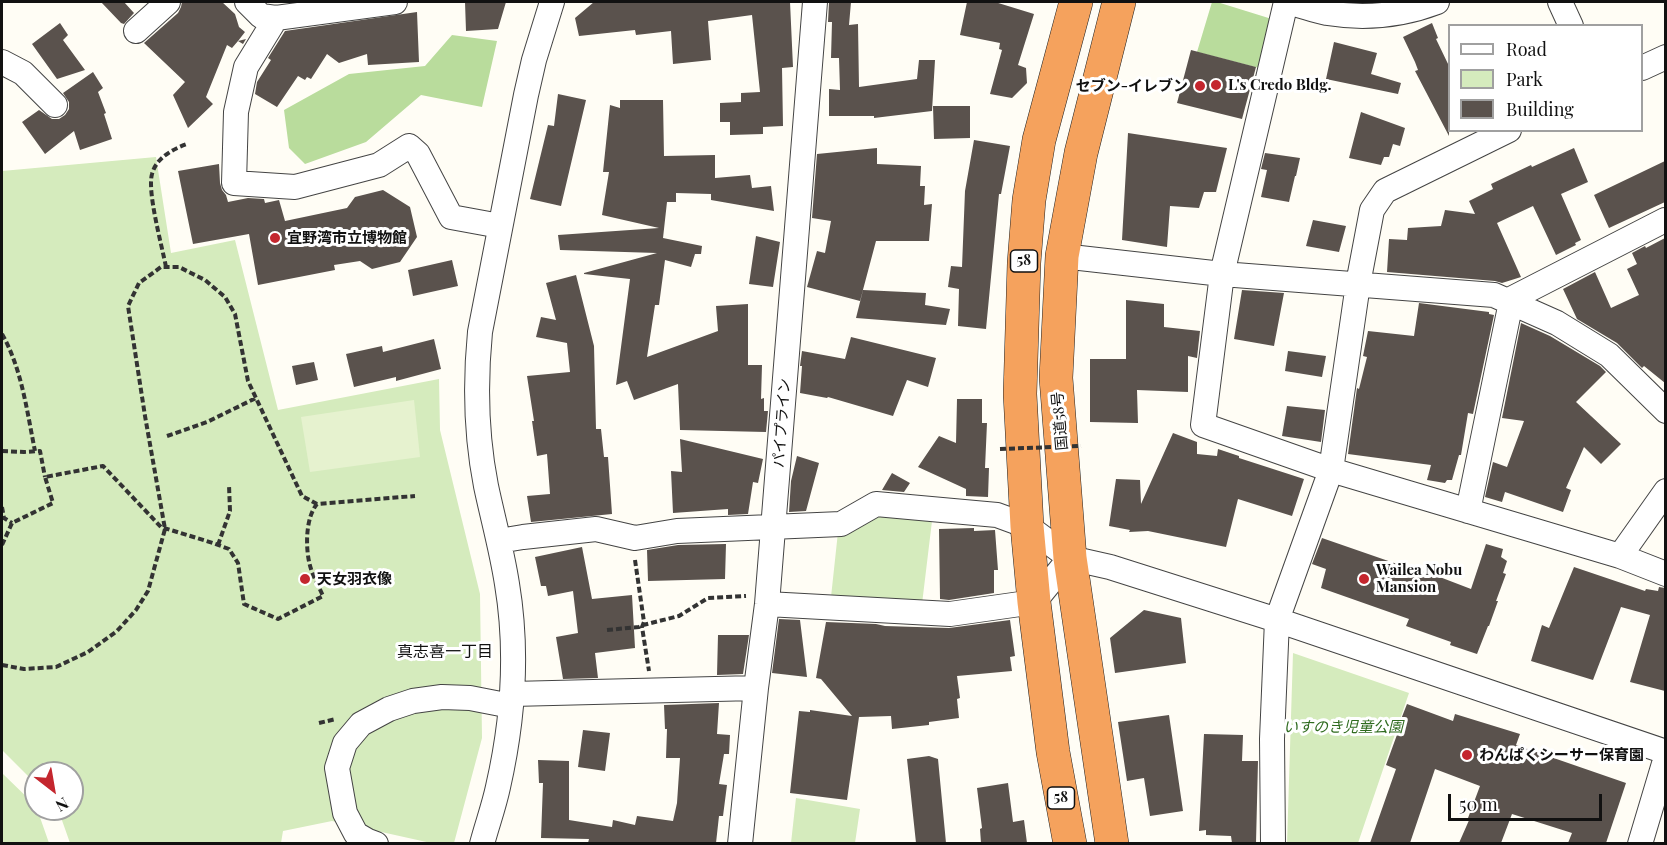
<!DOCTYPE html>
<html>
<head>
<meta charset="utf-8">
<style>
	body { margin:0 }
	#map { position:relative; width:1667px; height:845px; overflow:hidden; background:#fffdf5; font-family:"Playfair Display",serif }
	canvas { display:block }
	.frame { position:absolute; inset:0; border:3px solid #111; pointer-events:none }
	.legend { position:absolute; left:1448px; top:24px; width:195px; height:108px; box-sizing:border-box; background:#fff; border:2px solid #a0a0a0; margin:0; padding:8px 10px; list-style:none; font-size:18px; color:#111 }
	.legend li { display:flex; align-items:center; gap:12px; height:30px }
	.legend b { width:30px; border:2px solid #a0a0a0 }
	.north { position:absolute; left:24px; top:761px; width:60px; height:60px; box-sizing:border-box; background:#fff; border:2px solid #a0a0a0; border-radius:50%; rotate:149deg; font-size:16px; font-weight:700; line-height:24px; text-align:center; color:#111 }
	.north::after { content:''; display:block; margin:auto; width:21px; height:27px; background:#c4262e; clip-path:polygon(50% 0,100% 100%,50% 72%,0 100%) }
	.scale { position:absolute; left:1448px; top:794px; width:154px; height:27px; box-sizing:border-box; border:3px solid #111; border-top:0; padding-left:8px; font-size:18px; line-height:21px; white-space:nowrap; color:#111; -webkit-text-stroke:4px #fff; paint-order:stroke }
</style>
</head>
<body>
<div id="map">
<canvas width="1667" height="845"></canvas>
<div class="frame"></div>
<ul class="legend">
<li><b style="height:8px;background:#fff"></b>Road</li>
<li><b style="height:16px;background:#d5ebbd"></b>Park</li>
<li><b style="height:16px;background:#5a524d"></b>Building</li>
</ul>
<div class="north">N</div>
<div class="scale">50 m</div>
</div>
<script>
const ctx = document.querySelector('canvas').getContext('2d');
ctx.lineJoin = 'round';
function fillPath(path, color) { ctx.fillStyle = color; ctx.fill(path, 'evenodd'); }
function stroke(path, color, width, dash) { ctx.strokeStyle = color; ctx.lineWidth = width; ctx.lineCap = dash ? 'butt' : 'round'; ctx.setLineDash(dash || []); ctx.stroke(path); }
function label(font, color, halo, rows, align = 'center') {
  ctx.font = font + ' "Playfair Display","Noto Sans JP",serif'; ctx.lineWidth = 6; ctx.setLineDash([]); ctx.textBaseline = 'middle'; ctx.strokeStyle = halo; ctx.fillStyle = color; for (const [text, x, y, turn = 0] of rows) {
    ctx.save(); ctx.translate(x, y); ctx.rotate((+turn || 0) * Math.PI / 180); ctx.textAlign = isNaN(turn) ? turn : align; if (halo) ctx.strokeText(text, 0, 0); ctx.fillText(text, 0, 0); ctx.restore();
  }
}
fillPath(new Path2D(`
	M156,157L171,253L235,240L278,410L439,379L440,430L480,594L482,738L454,843H431L332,821L283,831L281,843H70L58,809H72V773H36V784L2,750V171Z
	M877,515L932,521L922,604L831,597L838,532Z
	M1293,653L1409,693L1358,843L1287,844Z
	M2,773L36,806L49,843H2Z
	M796,798L860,809L855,843H791Z`), '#d5ebbd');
fillPath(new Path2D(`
	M1212,2H1217L1275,20L1263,69L1197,52Z
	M452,35L497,41L482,107L421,95L366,142L305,164L289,148L284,110L349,74L425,66Z`), '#b9dc9c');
fillPath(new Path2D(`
	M414,400L420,457L310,472L301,417Z`), '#e6f2cf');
fillPath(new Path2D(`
	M101,2H124L134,13L124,24L121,23Z
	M182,2H222L235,14L239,27L245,32L238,41L246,39L243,44L238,41L232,48L227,45L206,97L213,104L188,128L173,95L185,82L144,43L178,13L181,7Z
	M465,2H506L498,29L466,31Z
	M594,2H790L793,67L782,68L783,126L763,127V134L730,135V122H720V103L741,102V93L760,92L752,15L708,21L711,60L673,64L671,31L636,35L635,30L579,36L575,18Z
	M829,2H851L849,25L858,24L859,87L917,79L919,60H935L932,111L874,118V116H829V89L840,90L839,58H831L832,22H828Z
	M967,2H995L1034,14L1018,65L1026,68L1027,83L1012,98L990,94L1002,50L999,49L1000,43L960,35Z
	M417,12L419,62L368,65L367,54L339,63L327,54L311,79L307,77L305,80L298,76L277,107L255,94L257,82L271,60L268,58L285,31Z
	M60,23L68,35L63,40L85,70L57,79L32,44Z
	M1432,23L1438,38L1436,39L1449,66V136L1415,71L1418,70L1415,62L1403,37Z
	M1334,42L1377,53L1371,74L1401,83L1398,94L1326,79Z
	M1191,50L1256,67L1242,119L1177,103Z
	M93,72L103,88L98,92L106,113L104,114L112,139L80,150L74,131L45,154L22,122L39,110L52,119H59L65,115L69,109V102L63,93Z
	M558,94L586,100L561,206L530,199L548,125L554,126Z
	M620,100H663L664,156L715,155V178L750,175L752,188L771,186L774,211L711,200V194L676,193V202H667L663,238L702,246L701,254H695L691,267L665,260L659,305H655L647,357L718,331L716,306L748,304V365H762L761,399L764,398V411H768L766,432L680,430L678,384L634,400L627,381L616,385L630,279L584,274V273L657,253L560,250L558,235L659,228L602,215L609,172H603L610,105L620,108Z
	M933,106H970V138L934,139Z
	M1361,112L1405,128L1400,146L1393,144L1389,157H1384L1381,165L1349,158Z
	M1128,133L1227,148L1216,192H1204L1199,208L1170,206L1167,247L1122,240Z
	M974,140L1010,146L1001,194H999L986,329L958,326L959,289L948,287L951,266L962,267L965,191Z
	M877,148V164L921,166L920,186H925L924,205L932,204L929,241H876L860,301L807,287L817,251L825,253L831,221L812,218L817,154Z
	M1574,148L1588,182L1561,194L1581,240L1575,243L1576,245L1556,255L1533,206L1497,223L1521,277L1502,283L1495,281L1387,272L1389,239L1407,240L1408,228L1441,226L1445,210L1475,214L1469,201L1493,189L1491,184L1531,165L1532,167Z
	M1265,153L1300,158L1296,176H1295L1289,202L1261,197L1267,170L1261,169Z
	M1665,161V202L1609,228L1594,195Z
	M219,164L220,183L222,190L226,195L228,202L248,198L264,199L265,203L279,200L285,221L347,208L355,197L383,190L410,207L417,237L400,262L372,269L360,261L334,265L335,270L258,285L249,234L193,244L178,171Z
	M1313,220L1346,226L1339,252L1306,246Z
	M756,236L780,242L773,287L749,284Z
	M1665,238V383L1644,366L1642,368L1617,343L1577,319L1563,289L1595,272L1611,308L1639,295L1627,269L1637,264L1632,253L1645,246L1646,248Z
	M452,260L458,286L413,296L408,270Z
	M576,275L594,346L596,429H601L604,457H608L612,514L531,522L527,496L550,494L547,454L537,456L532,421H534L527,376L570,372L567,343L536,337L541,317L556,320L546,283Z
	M863,290L926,293L925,305L950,309L946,325L856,318Z
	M1242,290L1284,293L1274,346L1234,339Z
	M1126,300L1164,304V327L1200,331L1197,358L1188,356V392L1137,390L1138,423L1090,422V359H1126Z
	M1419,303L1489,312V314L1494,315L1473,414L1468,413L1461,455H1459L1452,480H1447L1445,483L1427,480L1431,465L1348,454L1357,388L1359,389L1367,357L1363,356L1368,331L1414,336Z
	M1521,323L1550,336L1600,366L1606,372L1576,402L1621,444L1601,464L1584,447L1566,488L1571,490L1563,512L1505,492L1502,502L1485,497L1493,462L1507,467L1524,421L1502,418Z
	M851,337L936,358L928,387L907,380L893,416L828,397L827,398L800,393L802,366H800L802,351L845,359Z
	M434,339L441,369L396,381V377L354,387L346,354L382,346L383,352Z
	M1288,351L1326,356L1322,377L1285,371Z
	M314,362L318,380L296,385L292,366Z
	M957,399H982V423H987L985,468H989L988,497L966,496V489L918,467L939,436L956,443Z
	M1287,406L1325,410L1321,442L1282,436Z
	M1173,433L1197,442V454L1217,456L1218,449L1239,456V458L1304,479L1292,516L1238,499L1226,547L1148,531L1129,532L1130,530L1109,526L1116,479L1140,480L1141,504Z
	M680,439L763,459L758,483L753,482L748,514L728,515V509L673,513L671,471L682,472Z
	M797,456L819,463L806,511L789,512L791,481Z
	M892,473L910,483L904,492L882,490Z
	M974,528V531L995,530L998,570H994V593L949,600L940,599L939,529Z
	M1322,538L1423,573L1424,571L1471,589L1486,544L1503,549L1501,557L1507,561L1503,573L1506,574L1496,601H1498L1489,626H1488L1477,654L1450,645L1451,642L1406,626L1409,619L1321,588L1326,569L1312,564Z
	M726,544L725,579L648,581L647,550L678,545Z
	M582,547L592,599L632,595L635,648L595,653L598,678L563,679L556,637L578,633L573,591L548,596L546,586H541L535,557Z
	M1574,567L1645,591L1646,589L1658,591L1659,587L1665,588V691L1630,682L1650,615L1621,607L1593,680L1531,661L1542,625L1549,628Z
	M1144,610L1181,618L1186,663L1115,673L1110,638Z
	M779,619L800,620L807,677L772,673Z
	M1010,620L1015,656L1010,657L1012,671L957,676L960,698L957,699L959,718L929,722V725L892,729L891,716L859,717L847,800L790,793L799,711L810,712V710L852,716L821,679L816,678L826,622L876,624L885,626L949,628Z
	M718,635H749L743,674L717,675Z
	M719,703L717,734L730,735L729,754H724L719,784L727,785L723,816H719L716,843H588L589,839L541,838L543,783H539L538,760L569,761V820L612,827L613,820L635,825L637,816L673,821L677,803L680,758H666L667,729H665L664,705Z
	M1407,704L1453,721L1455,714L1520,734L1516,745L1626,783L1606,843H1568L1572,833L1512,814L1501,843H1459L1470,818H1468L1480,786L1435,769L1410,843H1370L1396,769L1386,765L1398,732H1396Z
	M1169,715L1183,811L1150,816L1144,778L1127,781L1118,722Z
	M583,730L610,733L605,771L578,767Z
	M1204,734L1243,735L1242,761H1258L1256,843H1232L1231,836L1206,835V830L1199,831Z
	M929,756L938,759L946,843H916L907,759Z
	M1008,783L1013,822L1024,820L1027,843H981L980,829L982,828L977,788Z`), '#5a524d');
const minor = new Path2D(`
	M247,2L261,16L276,18L395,2
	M1286,2L1222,274L1203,425L1331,470L1620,556L1666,574
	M1286,2C1300,5 1313,10 1327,13C1364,19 1403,15 1437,2
	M1560,2L1571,26
	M276,18L246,67L236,112L234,183L295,187L379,165L409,146L418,154L451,217L500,226
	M136,31L168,2
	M2,62L23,73L55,105
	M1642,68L1666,57
	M1062,256L1222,274L1494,295L1557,323L1609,355L1666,411
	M1507,301L1665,220
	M1468,511L1511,302
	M499,541L523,537L596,529L635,538L677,531L841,524L876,504L997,515L1027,526L1070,558L1110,567L1277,620L1666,752
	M1620,556L1666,491
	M767,604L950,614L1034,602L1070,558
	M512,694L756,688
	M376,844L368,841L356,834L345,813L337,768L345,743L361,724L389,709L413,701L442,697L470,698L511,706
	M482,844C487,825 494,806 498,787C513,721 518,650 507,584C502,551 493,519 486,486C476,435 475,383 480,332L526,95L534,60L552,2
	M740,844L756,688L767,604L815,2
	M1273,844L1272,739L1277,620L1331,470L1358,284L1372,210L1385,191L1509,130
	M1640,844L1666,757`);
const highway = new Path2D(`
	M1070,844L1053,752L1034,602L1027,526L1020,394L1024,263L1029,200L1039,140L1076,2
	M1112,844L1070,558L1056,378L1062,256L1081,153L1119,2`);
stroke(minor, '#444', 26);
stroke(highway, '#222', 34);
stroke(new Path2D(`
	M166,267C162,246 147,192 152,174C156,158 173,149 187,144
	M2,334C22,369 27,412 35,451
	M167,436L207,422L256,398
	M2,451L24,452L40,451L45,477
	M2,507L4,518L12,523
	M2,545L12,523L53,503L45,477L103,466L161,527L213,543L229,549L238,563L244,604L278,619L323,596C319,587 314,578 311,569C305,551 305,518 317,504L415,496
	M218,545L230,511L229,485
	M635,560L644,622L642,627L649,671
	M607,630L639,627L643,625L679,616L708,598L746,596
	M2,665L24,669L56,667L88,652L117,631L136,610L148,591L165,529L145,416L128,306L139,283L161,267H179L205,280L225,297L235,314L248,381L302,496L317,504
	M319,723L336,719`), '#333', 4, [6, 3]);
stroke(minor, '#fff', 24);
stroke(highway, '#f5a25d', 33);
stroke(new Path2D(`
	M1000,449L1081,446`), '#333', 4, [6, 3]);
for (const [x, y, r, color] of [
	[1216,85,6,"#c4262e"],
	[1200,86,6,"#c4262e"],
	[275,238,6,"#c4262e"],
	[305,579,6,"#c4262e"],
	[1364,579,6,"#c4262e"],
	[1467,755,6,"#c4262e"]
]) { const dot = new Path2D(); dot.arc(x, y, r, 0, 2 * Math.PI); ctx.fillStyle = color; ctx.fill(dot); stroke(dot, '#fff', 2); }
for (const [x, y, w] of [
	[1024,261,27],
	[1061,798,27]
]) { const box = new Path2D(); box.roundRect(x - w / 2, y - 11, w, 22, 4.5); ctx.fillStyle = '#fff'; ctx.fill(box); stroke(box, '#111', 1.5); }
label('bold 14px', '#111', null, [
	["58",1024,261],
	["58",1061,798]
]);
label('bold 15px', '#111', '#fff', [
	["L's Credo Bldg.",1228,85],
	["セブン-イレブン",1188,86,"right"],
	["宜野湾市立博物館",287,238],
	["Wailea Nobu",1376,570],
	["Mansion",1376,587],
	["天女羽衣像",317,579],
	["わんぱくシーサー保育園",1479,755]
], 'left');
label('15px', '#111', '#fff', [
	["国道58号",1060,421,-95],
	["パイプライン",782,423,-86]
]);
label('italic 15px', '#2f6b1f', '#fff', [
	["いすのき児童公園",1343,727]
]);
label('16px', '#111', '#fff', [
	["真志喜一丁目",445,652]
]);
</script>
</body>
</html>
